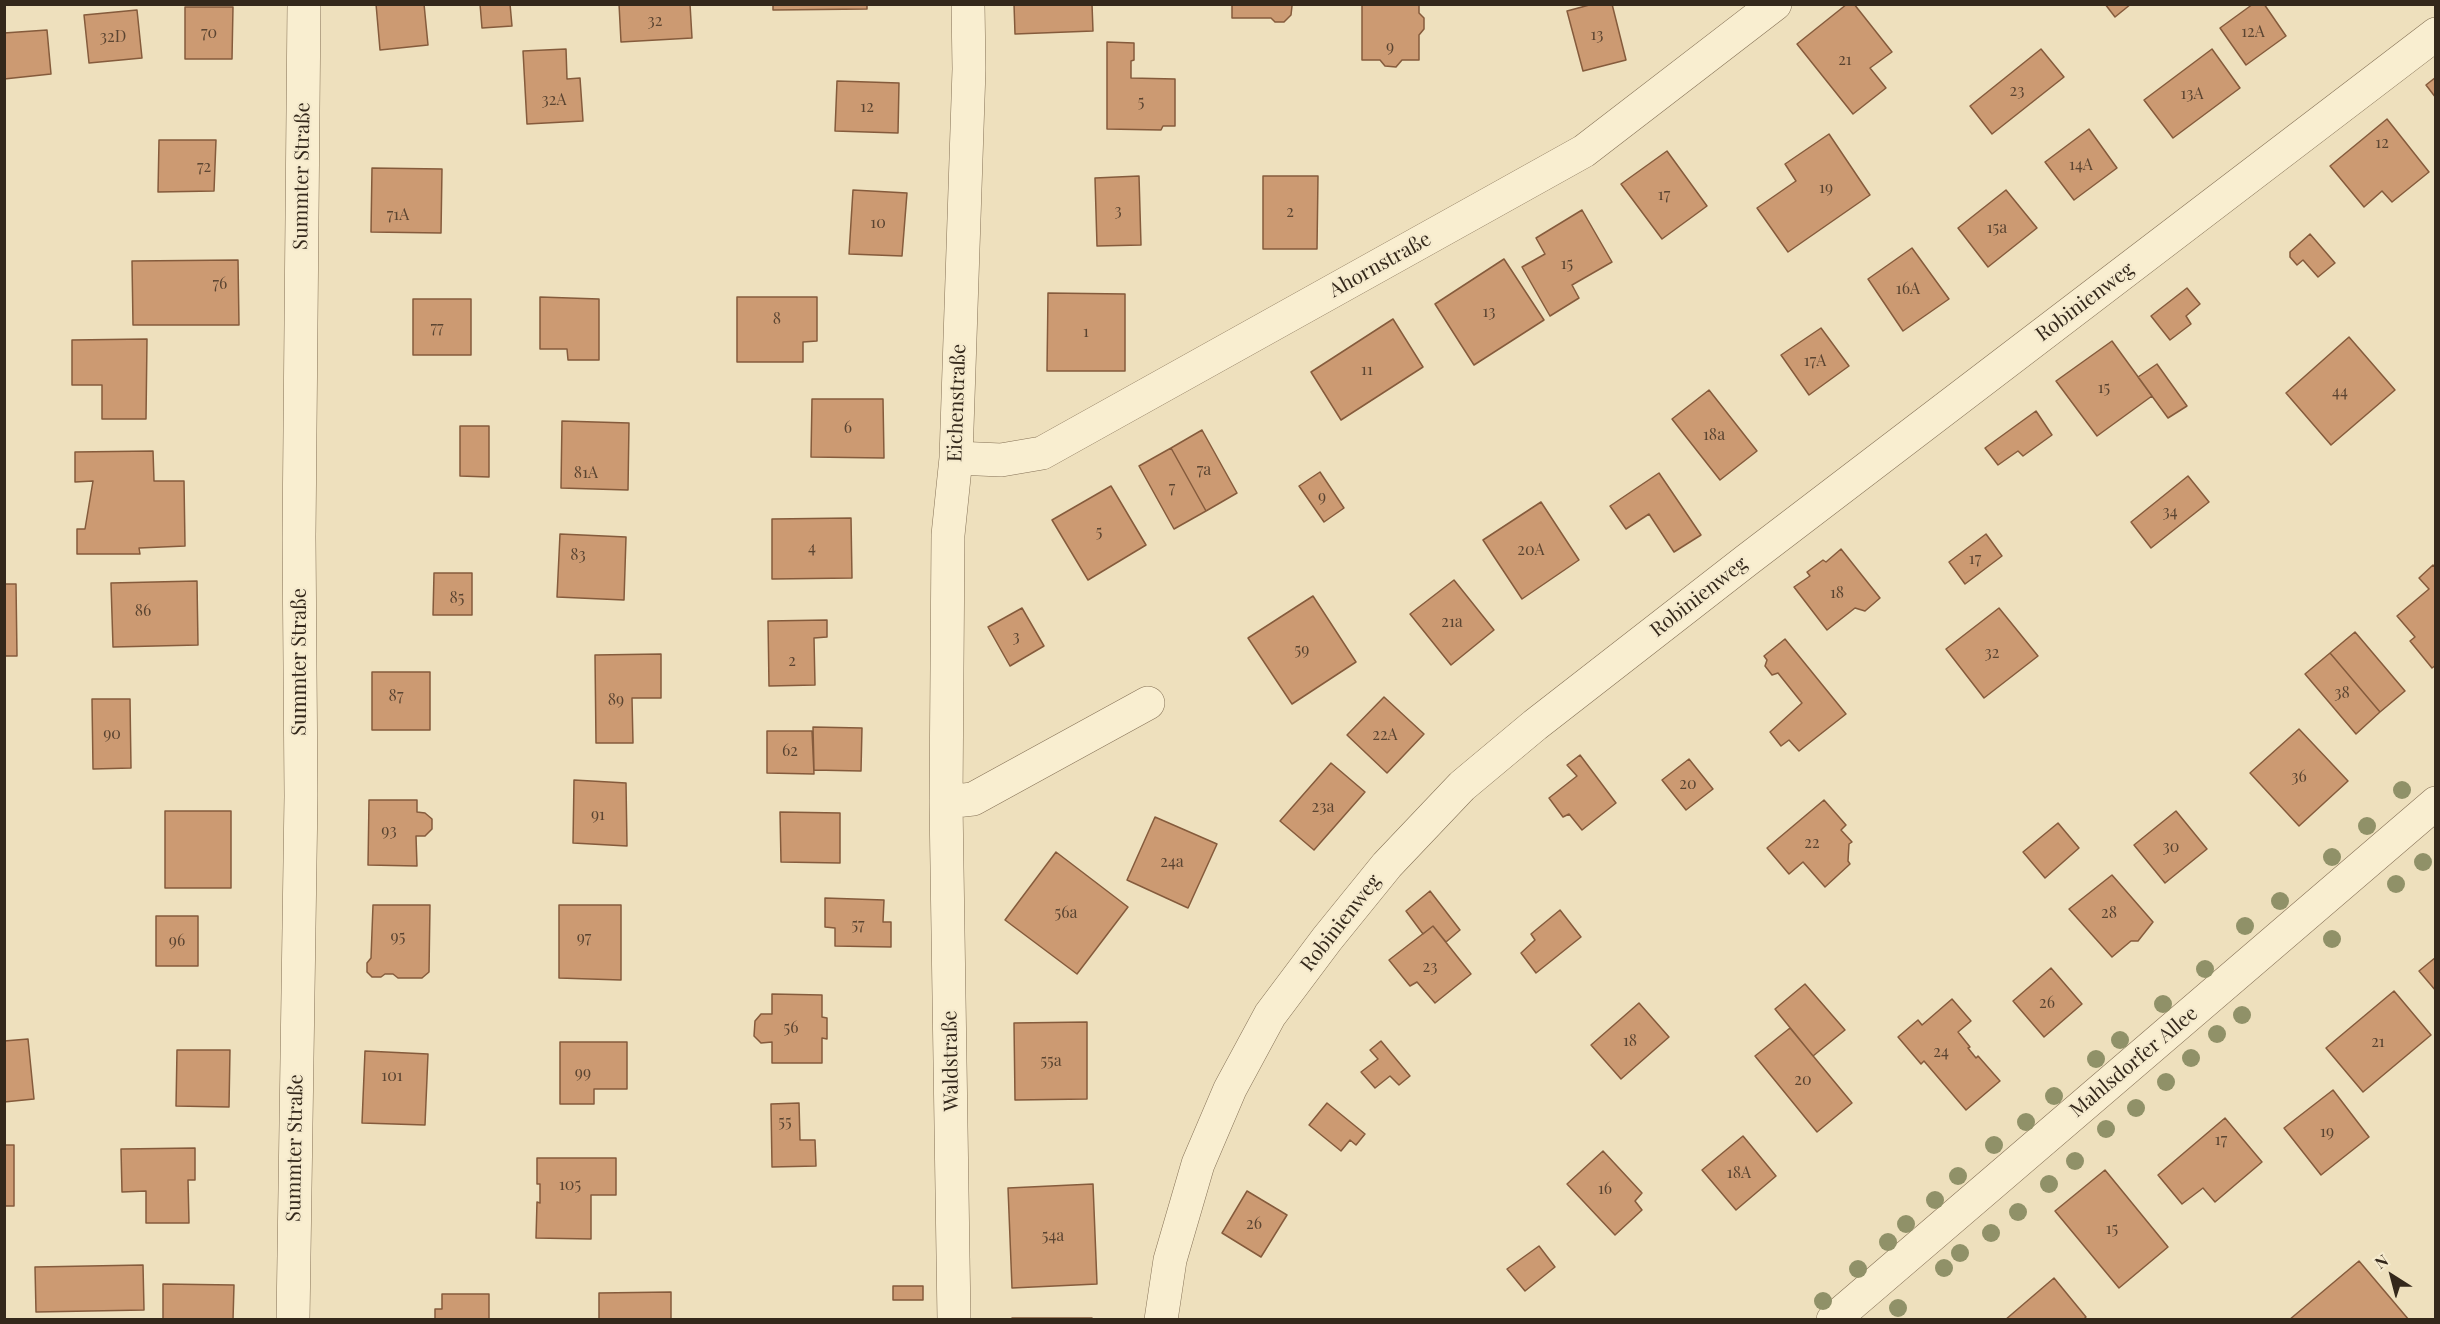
<!DOCTYPE html>
<html>
<head>
<meta charset="utf-8">
<style>
	body { margin:0 }
	#map { position:relative; width:2440px; height:1324px; overflow:hidden; background:#eee0bd; font-family:"Playfair Display",serif }
	canvas { display:block }
	.frame { position:absolute; inset:0; border:6px solid #34281b; pointer-events:none }
	.north { position:absolute; left:2362px; top:1246px; width:60px; height:60px; -webkit-text-stroke:4px #f5eacd; paint-order:stroke; rotate:324deg; font-size:16px; font-weight:700; line-height:24px; text-align:center; color:#34281b }
	.north::after { content:''; display:block; margin:auto; width:21px; height:27px; background:#34281b; clip-path:polygon(50% 0,100% 100%,50% 72%,0 100%) }
</style>
</head>
<body>
<div id="map">
<canvas width="2440" height="1324"></canvas>
<div class="frame"></div>
<div class="north">N</div>
</div>
<script>
const ctx = document.querySelector('canvas').getContext('2d');
ctx.lineJoin = 'round';
function fillPath(path, color) { ctx.fillStyle = color; ctx.fill(path, 'evenodd'); }
function stroke(path, color, width, dash) { ctx.strokeStyle = color; ctx.lineWidth = width; ctx.lineCap = dash ? 'butt' : 'round'; ctx.setLineDash(dash || []); ctx.stroke(path); }
function label(font, color, halo, rows, align = 'center') {
  ctx.font = font + ' "Playfair Display",serif'; ctx.lineWidth = 4.5; ctx.setLineDash([]); ctx.textBaseline = 'middle'; ctx.strokeStyle = halo; ctx.fillStyle = color; for (const [text, x, y, turn = 0] of rows) {
    ctx.save(); ctx.translate(x, y); ctx.rotate((+turn || 0) * Math.PI / 180); ctx.textAlign = isNaN(turn) ? turn : align; if (halo) ctx.strokeText(text, 0, 0); ctx.fillText(text, 0, 0); ctx.restore();
  }
}
const building = new Path2D(`
	M376,4H424L428,45L380,50Z
	M480,4H510L512,26L482,28Z
	M619,4H690L692,38L621,42Z
	M773,4H867V9L773,10Z
	M1014,4H1092L1093,31L1015,34Z
	M1232,4H1291L1292,6L1291,15L1284,22H1275L1271,18H1232Z
	M1362,4H1419V13L1424,18V29L1419,35V60H1402L1396,67L1385,66L1380,60H1362Z
	M1593,4H1612L1626,60L1583,71L1567,11Z
	M1847,4H1854L1892,52L1870,68L1886,88L1853,114L1797,44Z
	M2105,4H2131L2115,17Z
	M2253,4H2264L2286,36L2246,65L2220,28Z
	M185,7H233L232,59H185Z
	M137,10L142,58L89,63L84,15Z
	M47,30L51,74L4,79V33Z
	M1107,42L1134,43V60L1131,61V78L1175,79V126H1163L1161,130L1107,129Z
	M566,49L567,79L580,78L583,121L527,124L523,51Z
	M2041,49L2064,77L1992,134L1970,106Z
	M2212,49L2240,88L2173,138L2144,100Z
	M2436,77V98L2426,85Z
	M837,81L899,83L898,133L835,131Z
	M2387,119L2429,172L2392,202L2382,191L2364,207L2330,166Z
	M2089,129L2117,168L2074,200L2045,162Z
	M1829,134L1870,195L1788,252L1757,208L1796,181L1785,164Z
	M159,140H216L214,191L158,192Z
	M1667,151L1707,206L1662,239L1621,184Z
	M372,168L442,169L441,233L371,232Z
	M1139,176L1141,245L1097,246L1095,178Z
	M1263,176H1318L1317,249H1263Z
	M853,190L907,193L902,256L849,254Z
	M2006,190L2037,228L1988,267L1958,228Z
	M1582,210L1612,262L1572,285L1579,298L1550,316L1522,267L1545,254L1536,238Z
	M2310,234L2335,263L2318,277L2303,260L2297,265L2290,257V252Z
	M1912,248L1949,299L1903,331L1868,279Z
	M1504,259L1544,320L1474,365L1435,304Z
	M238,260L239,325H133L132,261Z
	M2187,288L2200,304L2186,316L2191,324L2170,340L2151,316Z
	M1048,293L1125,294V371H1047Z
	M540,297L599,299V360H568L567,349H540Z
	M737,297H817V341L803,342V362H737Z
	M413,299H471V355H413Z
	M1393,319L1423,367L1341,420L1311,372Z
	M1821,328L1849,366L1809,395L1781,355Z
	M2349,337L2395,390L2331,445L2286,393Z
	M147,339L146,419H102V385H72V340Z
	M2112,341L2152,396L2097,436L2056,381Z
	M2157,364L2187,406L2168,418L2138,377Z
	M1709,390L1757,451L1720,480L1672,419Z
	M812,399H883L884,458L811,457Z
	M2036,411L2052,435L2023,456L2018,451L1998,465L1985,448Z
	M562,421L629,423L628,490L561,488Z
	M460,426H489V477L460,476Z
	M1202,430L1237,493L1206,511L1171,448Z
	M1171,448L1206,511L1174,529L1139,466Z
	M153,451L154,481H184L185,546L139,548L140,554H77V529H85L93,481L75,482V452Z
	M1320,472L1344,508L1324,522L1299,486Z
	M1659,473L1701,535L1674,552L1649,514L1626,529L1610,506Z
	M2188,476L2209,502L2151,548L2131,522Z
	M1111,486L1146,545L1088,580L1052,520Z
	M1541,502L1579,560L1522,599L1483,540Z
	M851,518L852,578L772,579V519Z
	M560,534L626,537L624,600L557,597Z
	M1986,534L2002,556L1965,584L1949,562Z
	M1841,549L1880,598L1865,611L1855,608L1827,630L1794,587L1810,576L1807,572L1823,560L1826,562Z
	M2433,565L2436,568V665L2432,668L2410,641L2415,637L2397,616L2429,589L2419,578Z
	M434,573H472V615H433Z
	M1454,580L1494,630L1451,665L1410,614Z
	M197,581L198,645L113,647L111,583Z
	M4,584H16L17,656H4Z
	M1313,596L1356,662L1292,704L1248,638Z
	M1022,608L1044,646L1010,666L988,627Z
	M1999,608L2038,656L1984,698L1946,649Z
	M827,620V637L814,638L815,685L769,686L768,621Z
	M2355,632L2405,691L2380,712L2330,653Z
	M1785,639L1846,714L1799,751L1789,740L1781,746L1770,732L1802,703L1778,673L1772,675L1765,666L1767,660L1764,656Z
	M2330,653L2380,712L2356,734L2305,674Z
	M661,654V698H632L633,743H596L595,655Z
	M372,672H430V730H372Z
	M1384,697L1424,734L1387,773L1347,735Z
	M92,699H130L131,768L93,769Z
	M813,727L862,728L861,771L814,770Z
	M2299,729L2348,781L2299,826L2250,773Z
	M767,731H812L814,774L767,773Z
	M1580,755L1616,803L1582,830L1569,814L1563,817L1549,798L1577,776L1567,765Z
	M1689,759L1713,789L1686,810L1662,780Z
	M1331,763L1365,792L1314,850L1280,821Z
	M574,780L626,783L627,846L573,843Z
	M369,800H417V812L425,813L432,819V829L425,836H416L417,866L368,865Z
	M1824,800L1846,825L1841,830L1852,842L1849,844L1848,861L1850,864L1825,887L1803,862L1789,874L1767,848Z
	M165,811H231V888H165Z
	M2176,811L2207,849L2165,883L2134,845Z
	M780,812L840,813V863L781,862Z
	M1155,817L1217,844L1188,908L1127,880Z
	M2058,823L2079,848L2045,878L2023,852Z
	M1056,852L1128,907L1077,974L1005,920Z
	M2112,875L2153,922L2138,941H2131L2112,957L2069,909Z
	M1430,891L1460,930L1446,942L1433,926L1423,934L1406,911Z
	M825,898L884,900L883,922H891V947L835,946V928L825,927Z
	M373,905H430L429,972L422,978H398L393,974H385L381,977H372L367,972V963L371,958Z
	M559,905H621V980L559,978Z
	M1560,910L1581,937L1536,973L1521,953L1535,940L1531,934Z
	M156,916H198V966H156Z
	M1433,926L1471,974L1435,1003L1417,982L1410,986L1389,960Z
	M2436,957V991L2419,971Z
	M2051,968L2082,1004L2044,1037L2013,1001Z
	M1805,984L1845,1030L1813,1056L1775,1009Z
	M2394,991L2431,1035L2363,1092L2326,1048Z
	M772,994L822,995V1017L827,1018V1039L822,1038V1063H772V1042L761,1043L754,1036L755,1021L761,1014H772Z
	M1952,999L1971,1021L1958,1032L1970,1047L1968,1048L1976,1058L1978,1056L2000,1081L1966,1110L1924,1061L1921,1064L1898,1037L1918,1020L1922,1025Z
	M1639,1003L1669,1037L1621,1079L1591,1045Z
	M1087,1022V1099L1015,1100L1014,1023Z
	M1790,1028L1852,1103L1817,1132L1755,1056Z
	M28,1039L34,1099L4,1102V1041Z
	M1381,1041L1410,1076L1399,1085L1390,1076L1375,1088L1361,1072L1378,1059L1370,1050Z
	M560,1042H627V1089H594V1104H560Z
	M177,1050H230L229,1107L176,1106Z
	M365,1051L428,1054L425,1125L362,1123Z
	M2333,1090L2369,1137L2321,1175L2284,1128Z
	M799,1103L800,1140H815L816,1166L772,1167L771,1104Z
	M1327,1103L1365,1134L1356,1145L1350,1140L1341,1151L1309,1125Z
	M2225,1118L2262,1162L2215,1202L2203,1188L2182,1204L2158,1175Z
	M1743,1136L1776,1176L1736,1210L1702,1170Z
	M4,1145H14V1206H4Z
	M195,1148V1180H188L189,1223H146V1191L122,1192L121,1149Z
	M1603,1151L1642,1193L1635,1201L1642,1210L1615,1235L1567,1184Z
	M537,1158H616V1195H591V1239L536,1238L537,1202L540,1203V1184H537Z
	M2105,1170L2168,1247L2119,1288L2055,1211Z
	M1093,1184L1097,1284L1012,1288L1008,1188Z
	M1247,1191L1287,1215L1261,1257L1222,1233Z
	M1539,1246L1555,1267L1525,1291L1507,1269Z
	M2359,1261L2409,1320H2289Z
	M143,1265L144,1310L36,1312L35,1267Z
	M2054,1278L2086,1317L2083,1320H2005Z
	M163,1284L234,1285L233,1320H163Z
	M893,1286H923V1300H893Z
	M671,1292V1320H599V1293Z
	M442,1294H489V1320H435V1309H442Z
	M1012,1318H1092V1320H1012Z`);
fillPath(building, '#cc9a72');
stroke(building, '#855b3c', 1.5);
const minor = new Path2D(`
	M956,458L1001,460L1042,453L1584,151L1775,4
	M946,802L973,799L1148,703
	M293,1320L301,796L299,537L304,4
	M954,1320L946,802L948,535L956,458L969,69L968,4
	M1161,1320L1170,1260L1198,1164L1230,1089L1270,1015L1327,939L1387,865L1462,786L1535,725L1747,560L2436,34
	M1833,1320L2436,803`);
stroke(minor, '#857156', 34);
stroke(minor, '#f9eed0', 33);
ctx.fillStyle = '#909168';
for (const [x, y] of [
	[2402,790],
	[2367,826],
	[2332,857],
	[2423,862],
	[2396,884],
	[2280,901],
	[2245,926],
	[2332,939],
	[2205,969],
	[2163,1004],
	[2242,1015],
	[2217,1034],
	[2120,1040],
	[2191,1058],
	[2096,1059],
	[2166,1082],
	[2054,1096],
	[2136,1108],
	[2026,1122],
	[2106,1129],
	[1994,1145],
	[2075,1161],
	[1958,1176],
	[2049,1184],
	[1935,1200],
	[2018,1212],
	[1906,1224],
	[1991,1233],
	[1888,1242],
	[1960,1253],
	[1944,1268],
	[1858,1269],
	[1823,1301],
	[1898,1308]
]) { ctx.beginPath(); ctx.arc(x, y, 9, 0, 2 * Math.PI); ctx.fill(); }
label('16px', '#5a4431', null, [
	["32",655,21],
	["12A",2253,32],
	["70",209,33],
	["13",1597,35],
	["32D",113,37],
	["9",1390,47],
	["21",1845,60],
	["23",2017,91],
	["13A",2192,94],
	["32A",554,100],
	["5",1141,102],
	["12",867,107],
	["12",2382,143],
	["14A",2081,165],
	["72",204,167],
	["19",1826,188],
	["17",1664,195],
	["3",1118,211],
	["2",1290,212],
	["71A",398,215],
	["10",878,223],
	["15a",1997,228],
	["15",1567,264],
	["76",220,284],
	["16A",1908,289],
	["13",1489,312],
	["8",777,319],
	["77",437,328],
	["1",1086,332],
	["17A",1815,361],
	["11",1367,370],
	["15",2104,388],
	["44",2340,392],
	["6",848,428],
	["18a",1714,435],
	["7a",1204,470],
	["81A",586,473],
	["7",1172,488],
	["9",1322,497],
	["34",2170,512],
	["5",1099,532],
	["4",812,548],
	["20A",1531,550],
	["83",578,555],
	["17",1975,559],
	["18",1837,593],
	["85",457,598],
	["86",143,611],
	["21a",1452,622],
	["3",1016,637],
	["59",1302,650],
	["32",1992,653],
	["2",792,661],
	["38",2342,693],
	["87",396,696],
	["89",616,700],
	["90",112,734],
	["22A",1385,735],
	["62",790,751],
	["36",2299,777],
	["20",1688,784],
	["23a",1323,807],
	["91",598,815],
	["93",389,831],
	["22",1812,843],
	["30",2171,847],
	["24a",1172,862],
	["56a",1066,913],
	["28",2109,913],
	["57",858,925],
	["95",398,937],
	["97",584,938],
	["96",177,941],
	["23",1430,967],
	["26",2047,1003],
	["56",791,1028],
	["18",1630,1041],
	["21",2378,1042],
	["24",1941,1052],
	["55a",1051,1061],
	["99",583,1073],
	["101",392,1076],
	["20",1803,1080],
	["55",785,1122],
	["19",2327,1132],
	["17",2221,1140],
	["18A",1739,1173],
	["105",570,1185],
	["16",1605,1189],
	["26",1254,1224],
	["15",2112,1229],
	["54a",1053,1236]
]);
label('20px', '#34281b', '#f5eacd', [
	["Summter Straße",302,176,-89],
	["Ahornstraße",1380,265,-29],
	["Robinienweg",2085,302,-37],
	["Eichenstraße",957,403,-88],
	["Robinienweg",1699,597,-38],
	["Summter Straße",300,662,-90],
	["Robinienweg",1341,923,-52],
	["Waldstraße",951,1061,-91],
	["Mahlsdorfer Allee",2134,1062,-40],
	["Summter Straße",295,1148,-89]
]);
</script>
</body>
</html>
